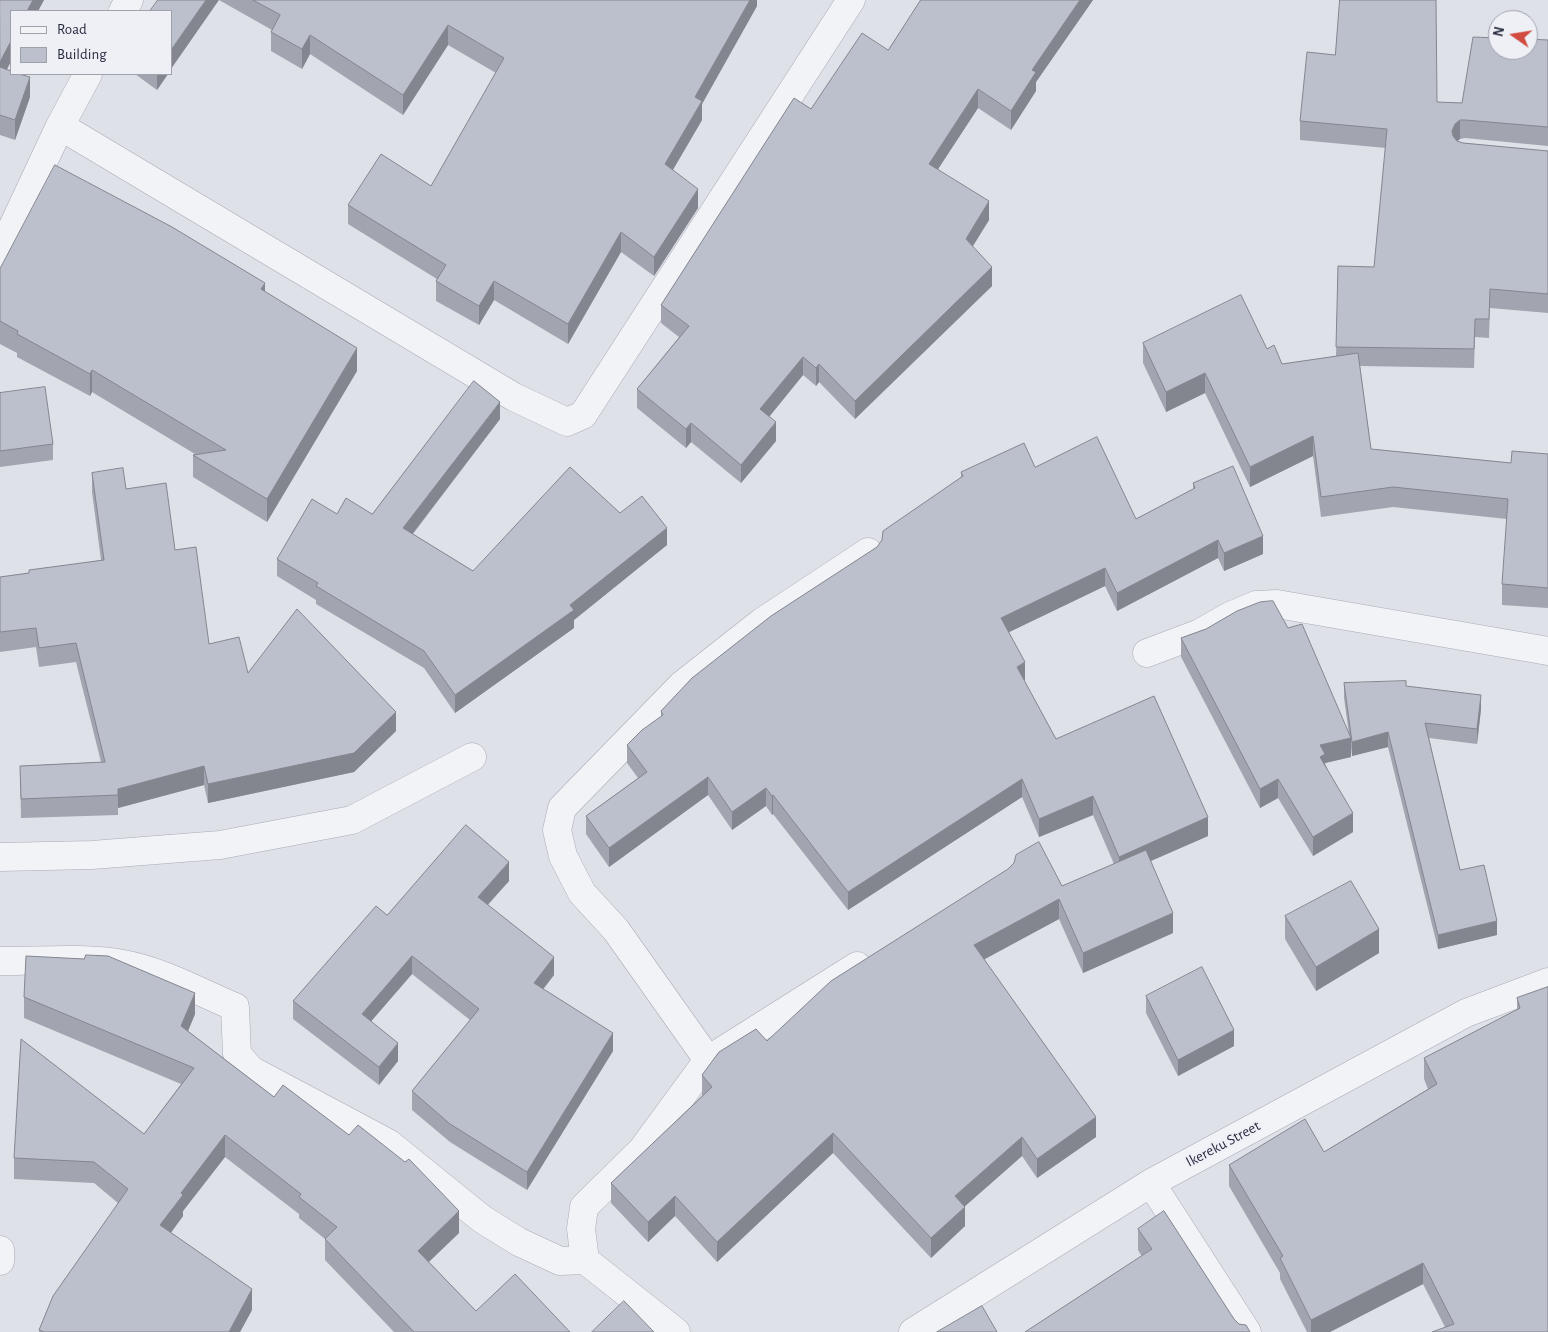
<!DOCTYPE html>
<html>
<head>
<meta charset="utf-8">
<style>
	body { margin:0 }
	#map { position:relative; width:1548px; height:1332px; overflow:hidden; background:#dfe1e9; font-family:"Alegreya Sans",sans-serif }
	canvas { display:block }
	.legend { position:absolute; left:10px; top:10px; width:162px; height:65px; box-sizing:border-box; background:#eff0f6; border:1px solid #9fa1ad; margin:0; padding:6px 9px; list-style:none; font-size:15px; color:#282b40 }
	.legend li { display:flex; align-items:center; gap:10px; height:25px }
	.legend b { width:25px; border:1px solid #9fa1ad }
	.north { position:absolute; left:1488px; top:10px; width:50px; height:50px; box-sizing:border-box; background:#eff0f6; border:1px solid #9fa1ad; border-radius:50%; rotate:283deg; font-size:14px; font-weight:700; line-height:20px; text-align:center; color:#282b40 }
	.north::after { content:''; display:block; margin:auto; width:18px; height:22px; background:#d24b40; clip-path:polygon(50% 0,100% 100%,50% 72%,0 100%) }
</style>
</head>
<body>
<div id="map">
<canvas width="1548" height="1332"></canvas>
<ul class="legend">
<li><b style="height:6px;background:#f2f3f7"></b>Road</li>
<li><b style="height:14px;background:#bcbfcc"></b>Building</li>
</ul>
<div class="north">N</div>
</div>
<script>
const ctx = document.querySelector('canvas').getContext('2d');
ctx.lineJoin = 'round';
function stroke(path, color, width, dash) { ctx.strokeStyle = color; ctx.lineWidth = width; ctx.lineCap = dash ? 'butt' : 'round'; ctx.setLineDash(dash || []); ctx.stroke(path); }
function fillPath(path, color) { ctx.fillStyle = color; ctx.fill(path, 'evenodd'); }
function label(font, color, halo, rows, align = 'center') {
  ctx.font = font + ' "Alegreya Sans",sans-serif'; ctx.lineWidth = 4.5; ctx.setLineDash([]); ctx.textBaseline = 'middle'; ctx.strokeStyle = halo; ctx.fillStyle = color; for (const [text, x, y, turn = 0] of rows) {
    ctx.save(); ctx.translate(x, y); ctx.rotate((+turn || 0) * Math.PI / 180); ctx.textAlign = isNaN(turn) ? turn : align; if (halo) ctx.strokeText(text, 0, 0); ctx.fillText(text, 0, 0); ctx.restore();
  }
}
const minor = new Path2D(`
	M123,11L129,0
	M60,126L514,397L567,422L583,415L851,0
	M0,254L60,126L88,74
	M1147,653L1200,633L1230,616L1256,605L1277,604L1548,651
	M0,857L92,855L220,845L352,820L472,757
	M0,961C41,961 83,957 123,964C162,971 199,992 235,1007L237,1054L251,1070L388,1143L482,1219L519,1242L560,1261L585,1260
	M708,1060L616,930L582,893L563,856L557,830L562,808L682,685L762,622L868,552
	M1151,1183L1247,1332
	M0,1250V1261
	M676,1332L585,1260L581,1229L584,1207L642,1150L708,1060L857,966
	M913,1332L1151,1183L1466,1013L1548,982`);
stroke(minor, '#a8aab6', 29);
stroke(minor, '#f2f3f7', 28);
fillPath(new Path2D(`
	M0,0H44L38,11H11V61L7,70L30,97L15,140L0,135Z
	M158,0H757V6L702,104V120L673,170L698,208L654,276L621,252L568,344L494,300L479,325L436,301V281L437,279L348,224V205L431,186L496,73L448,45L403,115L310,54L302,69L271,51V32L272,30L219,0Z
	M920,0H1093L1036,82V91L1011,130L978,108L938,169L989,220L973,246L992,286L855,419L819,382L816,386L803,375L769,417L776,441L741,483L691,442L686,448L637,408V389L679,337L661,323V305L811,109L888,50L920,2Z
	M1548,40V146L1465,138L1460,139L1457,141L1463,143L1548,151V313L1490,308L1489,338L1475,337L1474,368L1360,366L1371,449L1511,463L1548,454V608L1502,605V584L1507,519L1393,507L1321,517L1313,456L1250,487L1205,393L1166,412L1143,363V343L1267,349L1282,364L1336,356L1338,266L1374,267L1386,148L1300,140V121L1335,55L1437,102L1462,103Z
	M135,74H168L157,90Z
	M0,269L265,292L357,371L267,522L193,477V455L195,454L92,392L90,396L17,357V353L0,344Z
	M0,393L53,444V460L0,467Z
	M500,419L413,534L473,571L620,513L667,545L574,620V628L455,713L424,668L316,604V600L277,576V559L337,514H372Z
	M1035,467L1136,519L1193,489V483L1263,554L1224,571L1218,558L1117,611L1105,586L1009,632L1025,680L1024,681L1056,739L1208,836L1150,861L1173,933L1083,973L1059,919L984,959L1096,1137L1037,1178L1022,1156L965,1206V1226L931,1258L833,1153L717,1262L675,1216L648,1242L611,1203V1183L702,1096V1075L1062,886L1114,864L1093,815L1039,837L1022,797L848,910L773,814L772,815L766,806L732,830L708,795L609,867L586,834V816L638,778L627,763V745L661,717V711L877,547L961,477V472Z
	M92,473L126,489L175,550L209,644L248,673L396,731L354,772L208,803L204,785L118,808V815L21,818L20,766L101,762L76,662L39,667L36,647L0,652V577L29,573L101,560L92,492Z
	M1206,629L1349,734L1344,698V683L1406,686L1481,709L1477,744L1429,738L1460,870L1497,935L1438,949L1388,747L1352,756L1351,747V757L1325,763L1353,832L1313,856L1278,798L1260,808L1181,657V638Z
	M509,881L488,905L554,975L543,989L613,1051L527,1190L450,1142L412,1110V1091L470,1020L412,974L371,1021L398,1061L379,1085L293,1019V1001L387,915Z
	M1285,916L1379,953L1316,991L1285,939Z
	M1548,987V1332L1445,1327L1423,1284L1330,1332H1307L1280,1279V1273L1229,1186V1165L1324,1152L1428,1089L1424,1079V1058L1517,1010V998Z
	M1146,996L1234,1046L1178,1076L1146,1013Z
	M24,997L195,1014L188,1031L274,1097L459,1233L429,1262L476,1311L570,1332H394L325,1260V1239L299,1218V1214L225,1157L183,1211V1216L171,1233L252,1310L240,1332H39V1330L118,1203L94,1183L14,1179V1158L144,1134L181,1084L24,1018Z
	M1138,1229L1234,1319L1239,1324L1141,1255L1138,1250Z`), '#a2a4af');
fillPath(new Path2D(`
	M33,0H44L38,11H27Z
	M206,0H219L171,69V50Z
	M750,0H757V6L702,104V120L665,183V164L695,97Z
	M1080,0H1093L1036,82V91L1011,130V111L1032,70Z
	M448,25V45L403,115V95Z
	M310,35V54L302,69V49Z
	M11,41V61L0,82V62Z
	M157,74H168L157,90Z
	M30,77V97L15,140V120Z
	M978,89V108L929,183V164Z
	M1460,120V139L1455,143L1452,131L1455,124Z
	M698,189V208L654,276V257Z
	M989,201V220L966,257V239Z
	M621,232V252L568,344V324Z
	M992,267V286L855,419V401Z
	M494,281V300L479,325V306Z
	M265,283V306L261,289Z
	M357,348V371L267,522V499Z
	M803,357V375L760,428V409Z
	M819,364V382L816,386V368Z
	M92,370V392L90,396V374Z
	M1205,373V393L1166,412V392Z
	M500,402V419L403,546V528Z
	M776,422V441L741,483V465Z
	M691,423V442L686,448V429Z
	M1313,436V456L1250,487V467Z
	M667,528V545L574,620V628L455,713V695L570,605Z
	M1263,536V554L1224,571V553Z
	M1218,540V558L1117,611V593Z
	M1105,568V586L1001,636V618Z
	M1025,662V680L1017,685V667Z
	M1481,695V709L1477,744V729Z
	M396,712V731L354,772L208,803V784Z
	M1388,732V747L1352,756V742Z
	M1351,738V757L1325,763V773L1320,776V745Z
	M204,766V785L118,808V789Z
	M708,777V795L609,867V848Z
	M1022,779V797L848,910V892Z
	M1278,779V798L1260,808V789Z
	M766,788V806L732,830V812Z
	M773,795V814L772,815V796Z
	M1093,796V815L1039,837V819Z
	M1353,813V832L1313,856V837Z
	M1208,817V836L1119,875V857Z
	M509,862V881L478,915V897Z
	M1059,899V919L974,965V945Z
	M1173,913V933L1083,973V953Z
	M1497,921V935L1438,949V935Z
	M1379,929V953L1316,991V967Z
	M412,956V974L362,1032V1014Z
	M554,957V975L534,1001V983Z
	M195,993V1014L181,1048V1026Z
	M1234,1030V1046L1178,1076V1060Z
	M613,1033V1051L527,1190V1172Z
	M398,1043V1061L379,1085V1067Z
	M1096,1117V1137L1037,1178V1159Z
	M833,1133V1153L717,1262V1242Z
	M225,1135V1157L183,1211V1216L160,1247V1225L181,1193Z
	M1022,1137V1156L955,1215V1196Z
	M675,1196V1216L648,1242V1222Z
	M965,1207V1226L931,1258V1238Z
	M459,1211V1233L418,1272V1251Z
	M1423,1263V1284L1330,1332H1311V1320Z
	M252,1289V1310L240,1332H229Z`), '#84868f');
const building = new Path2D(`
	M0,0H33L27,11H11V41L0,62Z
	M158,0H206L171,50V11H150Z
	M253,0H750L695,97L702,101L665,164L698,189L654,257L621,232L568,324L494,281L479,306L436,281L446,265L348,205L381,154L431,186L504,58L448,25L403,95L310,35L302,49L271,32L280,15Z
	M921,0H1080L1032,70L1036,72L1011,111L978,89L929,164L989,201L966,239L992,267L855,401L819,364L816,368L803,357L760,409L776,422L741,465L691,423L686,429L637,389L689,326L661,305L794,98L811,109L862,33L888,50Z
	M1340,0H1436L1437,102L1462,103L1473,37L1498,38V50H1528V39L1548,40V127L1465,120H1460L1455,124L1452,131L1453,136L1457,141L1463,143L1548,151V294L1490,289L1489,319H1475L1474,349L1336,347L1338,266L1374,267L1387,129L1300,121L1307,52L1335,55Z
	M0,67L11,71V74H19L30,77L15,120L0,115Z
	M55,165L172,227L265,283L261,289L357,348L267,499L193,455L226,450L92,370L90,374L17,334L18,331L0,321V269Z
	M1241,295L1267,349L1274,345L1282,364L1358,353L1371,449L1511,463L1512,451L1548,454V588L1502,584L1508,499L1393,487L1321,497L1313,436L1250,467L1205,373L1166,392L1143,343Z
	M474,381L500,402L403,528L473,571L570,467L620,513L642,496L667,528L570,605L574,610L455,695L424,651L316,586L318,583L277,559L312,499L337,514L346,498L372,514Z
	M45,387L53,444L0,451V393Z
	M1097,437L1136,519L1195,488L1193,483L1233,466L1263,536L1224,553L1218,540L1117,593L1105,568L1001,618L1025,662L1017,667L1056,739L1154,696L1208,817L1119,857L1093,796L1039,819L1022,779L848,892L773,795L772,796L766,788L732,812L708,777L609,848L586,816L647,772L627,745L642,730L663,715L661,711L692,678L771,616L877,547L882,540L883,531L963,476L961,472L1024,443L1035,467Z
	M123,468L126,489L166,483L175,550L196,547L209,644L239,637L248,673L297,609L396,712L354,753L208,784L204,766L118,789V795L21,799L20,766L105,762L76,643L39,648L36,628L0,632V577L29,573V570L104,560L92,473Z
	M1273,601L1288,628L1302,624L1351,738L1320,745L1325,754L1320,757L1353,813L1313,837L1278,779L1260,789L1181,638L1206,629L1237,611L1260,602Z
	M1406,681V686L1481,695L1477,729L1425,723L1460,870L1484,865L1497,921L1438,935L1388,732L1352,742L1344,683Z
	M466,825L509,862L478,897L554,957L534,983L613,1033L527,1172L450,1124L412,1091L479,1009L412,956L362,1014L398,1043L379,1067L293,1001L376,906L387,915Z
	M1039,842L1062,886L1146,850L1173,913L1083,953L1059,899L974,945L1096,1117L1037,1159L1022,1137L955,1196L965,1207L931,1238L833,1133L717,1242L675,1196L648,1222L611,1183L712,1087L702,1075L719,1052L756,1029L767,1041L831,981L1008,869L1014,863L1016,855Z
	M1351,881L1379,929L1316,967L1285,916Z
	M86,955L108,956L195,993L181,1026L274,1097L283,1085L349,1135L358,1125L405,1162L409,1159L459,1211L418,1251L476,1311L515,1274L570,1332H414L325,1239L337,1227L299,1197L301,1194L225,1135L181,1193L183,1195L160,1225L252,1289L229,1332H44L39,1330L53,1296L128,1189L94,1162L14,1158L21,1039L144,1134L194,1068L24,997L26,956L84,959Z
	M1202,967L1234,1030L1178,1060L1146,996Z
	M1548,987V1332H1432L1454,1324L1423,1263L1311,1320L1280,1258L1283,1256L1229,1165L1305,1119L1324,1152L1437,1084L1424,1058L1520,1008L1517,998Z
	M1164,1211L1234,1319L1239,1324L1246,1325L1250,1332H1025L1152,1249L1138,1229Z
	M624,1301L654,1332H592Z
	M982,1306L997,1332H937Z`);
fillPath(building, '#bcbfcc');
stroke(building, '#84868f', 1);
label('15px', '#282b40', '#eff0f6', [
	["Ikereku Street",1223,1144,-28]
]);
</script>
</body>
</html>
